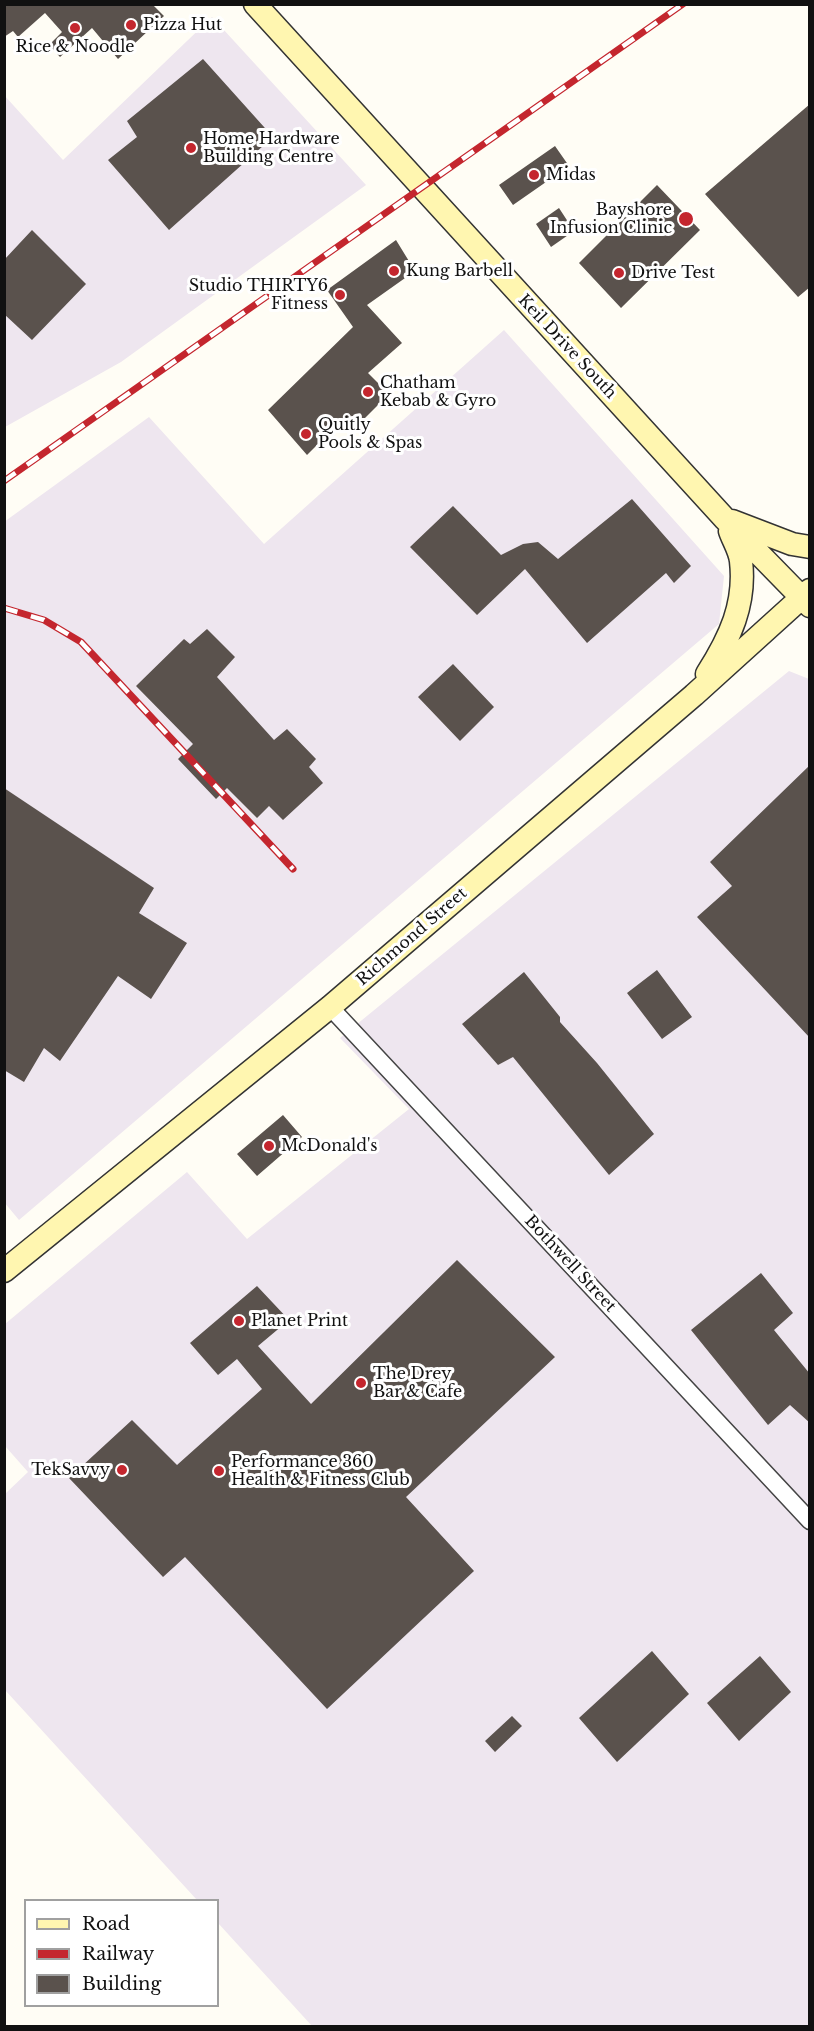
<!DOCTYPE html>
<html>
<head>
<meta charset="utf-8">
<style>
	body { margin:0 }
	#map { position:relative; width:814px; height:2031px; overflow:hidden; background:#fffdf5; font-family:"Libre Baskerville",serif }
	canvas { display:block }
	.frame { position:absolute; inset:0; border:6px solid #111; pointer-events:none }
	.legend { position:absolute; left:24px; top:1899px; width:195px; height:108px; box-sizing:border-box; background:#fff; border:2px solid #a0a0a0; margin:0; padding:8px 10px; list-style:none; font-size:18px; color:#111 }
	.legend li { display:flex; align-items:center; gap:12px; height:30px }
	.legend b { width:30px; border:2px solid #a0a0a0 }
</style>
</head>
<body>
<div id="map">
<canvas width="814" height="2031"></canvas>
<div class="frame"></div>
<ul class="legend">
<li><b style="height:8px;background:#fff6b0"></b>Road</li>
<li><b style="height:8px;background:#c4262e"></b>Railway</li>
<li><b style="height:16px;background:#5a524d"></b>Building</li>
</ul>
</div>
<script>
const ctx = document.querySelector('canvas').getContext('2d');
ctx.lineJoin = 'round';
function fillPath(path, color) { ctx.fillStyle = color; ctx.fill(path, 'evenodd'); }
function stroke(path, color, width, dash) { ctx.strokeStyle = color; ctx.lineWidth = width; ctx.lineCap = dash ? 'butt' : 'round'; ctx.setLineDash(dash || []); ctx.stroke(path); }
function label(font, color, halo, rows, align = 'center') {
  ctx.font = font + ' "Libre Baskerville",serif'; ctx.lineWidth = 6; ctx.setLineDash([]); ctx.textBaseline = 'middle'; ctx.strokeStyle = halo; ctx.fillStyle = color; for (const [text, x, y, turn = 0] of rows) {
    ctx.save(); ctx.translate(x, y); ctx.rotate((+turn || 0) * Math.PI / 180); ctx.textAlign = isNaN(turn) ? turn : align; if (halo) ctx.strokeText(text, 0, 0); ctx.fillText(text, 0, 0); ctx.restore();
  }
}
fillPath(new Path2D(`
	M212,17L366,185L121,362L5,427L4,95L63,160Z
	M504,330L724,576L719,624L19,1220L4,1202V522L149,417L264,544Z
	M789,671L809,679V2026H312L218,1923V1900H197L5,1690V1494L28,1472L5,1446V1324L187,1172L247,1239L409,1109L340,1038Z`), '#eee6ef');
fillPath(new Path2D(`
	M4,4H152L164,16L118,59L92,28L60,57L49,45L62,32L45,13L18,37L13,31L4,37Z
	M203,59L273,137L169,230L108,160L137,137L127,121Z
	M810,104V287L798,297L705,194Z
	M555,146L569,166L513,205L499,185Z
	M657,185L700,230L621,308L579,263Z
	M559,208L574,231L551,247L536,224Z
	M32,230L86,284L32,340L4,314V260Z
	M396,240L415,271L367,305L402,343L368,373L389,394L352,431L334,428L307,455L268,410L353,327L327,290Z
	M632,499L691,566L674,583L666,573L587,643L525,569L477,615L410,547L453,506L501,555L523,544L538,542L558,559Z
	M207,629L235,657L217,677L274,740L287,729L316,759L309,767L323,783L283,820L269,806L257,818L227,788L216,799L178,759L193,744L136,686L184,639L190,644Z
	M453,664L494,707L460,741L418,697Z
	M810,765V1038L697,917L732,886L710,862Z
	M4,788L154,888L139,913L187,943L151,999L118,976L60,1061L44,1048L24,1082L4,1070Z
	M657,970L692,1017L662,1039L627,993Z
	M524,972L560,1017V1022L597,1063L654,1134L609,1175L513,1057L498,1065L462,1024Z
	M283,1115L302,1137L257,1176L237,1154Z
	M457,1260L555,1357L406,1497L474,1571L327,1709L185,1557L163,1577L69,1478L132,1420L177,1465L262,1389L237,1359L218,1375L190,1343L257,1286L289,1320L258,1346L311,1404Z
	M761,1273L793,1313L774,1330L810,1374V1423L790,1405L768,1425L691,1330Z
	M652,1651L689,1694L617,1762L579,1718Z
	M760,1656L791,1692L739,1741L707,1703Z
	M512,1716L522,1726L495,1752L485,1741Z`), '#5a524d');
const street = new Path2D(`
	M330,1007L810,1521`);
const secondary = new Path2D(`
	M255,4L725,519L810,606
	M732,521L792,544L810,547
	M707,674C730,638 746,604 741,561C740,551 733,540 730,531
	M4,1271L330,1007L694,695L810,590`);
stroke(street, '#444', 19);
stroke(secondary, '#333', 25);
stroke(street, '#fff', 16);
stroke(secondary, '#fff6b0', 22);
const rail = new Path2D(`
	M4,481L683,4
	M4,608L44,620L81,642L293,869`);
stroke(rail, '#c4262e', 7);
stroke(rail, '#fff', 4.5, [14]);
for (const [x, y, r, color] of [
	[131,25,6,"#c4262e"],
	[75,28,6,"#c4262e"],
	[191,148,6,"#c4262e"],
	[534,175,6,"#c4262e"],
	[686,219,8,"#c4262e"],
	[394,271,6,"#c4262e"],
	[619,273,6,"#c4262e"],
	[340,295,6,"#c4262e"],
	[368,392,6,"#c4262e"],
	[306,434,6,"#c4262e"],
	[269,1146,6,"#c4262e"],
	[239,1321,6,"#c4262e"],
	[361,1383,6,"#c4262e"],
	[122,1470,6,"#c4262e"],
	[219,1471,6,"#c4262e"]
]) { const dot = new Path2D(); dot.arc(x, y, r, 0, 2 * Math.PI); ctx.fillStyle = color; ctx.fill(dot); stroke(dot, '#fff', 2); }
label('16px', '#111', '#fff', [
	["Pizza Hut",143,25],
	["Rice & Noodle",75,47,"center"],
	["Home Hardware",203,139],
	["Building Centre",203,157],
	["Midas",546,175],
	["Bayshore",672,210,"right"],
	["Infusion Clinic",672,228,"right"],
	["Kung Barbell",406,271],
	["Drive Test",631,273],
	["Studio THIRTY6",328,286,"right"],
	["Fitness",328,304,"right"],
	["Chatham",380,383],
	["Kebab & Gyro",380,401],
	["Quitly",318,425],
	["Pools & Spas",318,443],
	["McDonald's",281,1146],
	["Planet Print",251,1321],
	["The Drey",373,1374],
	["Bar & Cafe",373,1392],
	["Performance 360",231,1462],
	["Health & Fitness Club",231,1480],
	["TekSavvy",110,1470,"right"]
], 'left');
label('16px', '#111', '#fff', [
	["Keil Drive South",567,347,47],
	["Richmond Street",412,937,-41],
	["Bothwell Street",570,1264,47]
]);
</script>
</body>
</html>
